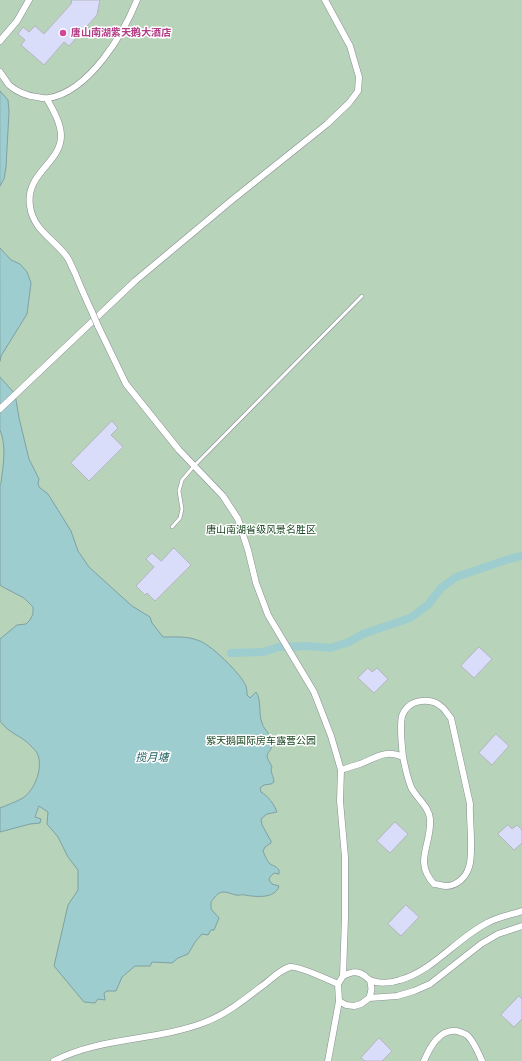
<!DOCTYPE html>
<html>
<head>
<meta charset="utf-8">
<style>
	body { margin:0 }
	canvas { display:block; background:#f4f5fe }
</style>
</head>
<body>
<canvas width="522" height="1061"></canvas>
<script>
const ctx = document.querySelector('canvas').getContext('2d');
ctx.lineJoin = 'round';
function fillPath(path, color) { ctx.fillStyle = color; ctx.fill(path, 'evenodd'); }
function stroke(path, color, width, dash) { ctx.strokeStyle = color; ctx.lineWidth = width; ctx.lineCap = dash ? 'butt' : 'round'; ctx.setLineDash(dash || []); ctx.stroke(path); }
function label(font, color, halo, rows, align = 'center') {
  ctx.font = font + ' "Noto Sans","Noto Sans SC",sans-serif'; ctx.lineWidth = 3; ctx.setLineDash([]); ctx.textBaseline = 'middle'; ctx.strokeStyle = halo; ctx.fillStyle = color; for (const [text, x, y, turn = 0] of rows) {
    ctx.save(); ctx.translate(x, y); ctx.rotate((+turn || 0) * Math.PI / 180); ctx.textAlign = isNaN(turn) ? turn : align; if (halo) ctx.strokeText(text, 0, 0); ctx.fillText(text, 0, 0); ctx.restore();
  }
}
fillPath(new Path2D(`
	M0,0H522V1061H0Z`), '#b7d3b9');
const water = new Path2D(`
	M0,91L8,100L9,112L6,167L4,179L0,186Z
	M0,248L11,260L20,264L27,272L31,283L27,314L1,356L0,361Z
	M0,377L15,394L19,418L29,459L39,479L38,483L39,487L48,494L71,531L78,551L89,567L132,606L150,617L152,623L163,637C174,637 187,636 197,640C210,643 241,674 246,686C247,689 247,693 247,695L250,698L256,692C262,701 258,713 262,723C264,730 271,734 272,742C273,749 268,751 267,756C267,759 271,764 272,767L271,769C271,774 274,777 274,782L271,784L264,785L260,788L261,792C268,796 274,804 277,812L267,814L261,819L262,825L271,841V843L265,847L263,851C265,856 267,861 270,864C274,866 276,866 279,870V874L274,873L270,877L269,880L272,884L279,886C275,899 256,897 245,895C242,894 239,896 236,895C231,894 228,892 223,892C218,892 214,898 211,902V909L219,918L214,930H211L208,935L202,934L195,942L188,954L178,958L172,963L152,962L150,966H135L122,977L116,991H107L104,993L105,1000L98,999L95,1003L84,1002L54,966L68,905L78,890V870L68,857L58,837L47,824L48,812L39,806L35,817L41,819L40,823L30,824L0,832V808C7,805 16,802 23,798C35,790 44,766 37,753C36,751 33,748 31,746C21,735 9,734 0,721V639L17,625L26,624L30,620L33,614V607L24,598L1,586L0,584V485L1,483C3,466 7,446 0,430Z`);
fillPath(water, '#9dcdcf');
stroke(water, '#7fa1a4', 1);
stroke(new Path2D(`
	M231,653L263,652L279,647L308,646L330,648L349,642L363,634L410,618L428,605L441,588L456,577L509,559L522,556`), '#9dcdcf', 8);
const building = new Path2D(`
	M72,0H100L97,15L69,46L64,42L44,65L21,45L25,40L18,34L23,27L29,32L35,26L44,34L71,4Z
	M112,421L118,428L111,435L123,447L89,481L71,463Z
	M174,548L191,565L155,601L147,593L145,595L136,586L154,567L146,559L152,553L161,561Z
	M479,647L492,659L474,678L461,666Z
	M368,668L372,672L377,668L388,679L374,693L358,678Z
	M496,734L509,746L492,765L479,753Z
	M395,822L408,834L390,853L377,841Z
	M508,825L512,829L517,825L522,830V843L514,850L498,834Z
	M406,905L419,917L401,936L388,924Z
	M519,996L522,999V1019L514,1027L501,1015Z
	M379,1038L392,1051L382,1061H365L361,1058Z`);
fillPath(building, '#d9ddfa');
stroke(building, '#b5b6c0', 1);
const lane = new Path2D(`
	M172,527L180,518L182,509L179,491L182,480L194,466L362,296`);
const street = new Path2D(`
	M0,41L17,21L29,0
	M0,72C3,76 6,81 9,85C16,91 27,96 37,97C41,98 45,99 49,98C89,91 123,35 137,0
	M47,99C53,110 61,123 61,136C61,163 25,173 30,206C33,230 54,239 67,257C70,261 72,268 75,273C80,286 86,299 92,312
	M98,326L126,384L179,450L223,496L238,519L248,550L256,583L268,615L314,692L331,736L341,770L340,801L345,857V917L343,976L338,984L339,1001L328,1061
	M0,409L135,281L232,200L327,124L349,103L358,91L359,77L350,46L325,0
	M341,770C347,768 353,766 360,764C376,758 384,749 403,757C405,767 407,777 411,787C416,798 429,806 430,819C432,845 413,861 434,884C438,884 442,886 446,886C457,886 466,877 469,867C474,853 469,820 470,804L451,718C448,715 446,711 443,708C431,696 408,699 402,716C400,725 402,748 403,757
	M343,976C351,972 357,970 365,976C366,977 369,980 370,980C378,984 392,983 400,980C434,970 456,939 487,923C498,917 510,915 522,911
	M369,998C372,991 372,988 370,980
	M339,1001L346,1005L354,1006L361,1004L369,998L397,996L414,991L430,984L481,944L498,934L522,926
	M54,1061C100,1037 155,1041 203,1023C225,1015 244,1000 262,986C271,980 279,970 290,967C297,965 329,980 338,984
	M424,1061C430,1047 439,1029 457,1031C460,1032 465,1033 468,1036C473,1041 479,1054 482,1061`);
stroke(lane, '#8b8d96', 4);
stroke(street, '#8b8d96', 7);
stroke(lane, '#fff', 3);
stroke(street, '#fff', 6);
const streetBridge = new Path2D(`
	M92,312L98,326`);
stroke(streetBridge, '#8b8d96', 7, []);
stroke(streetBridge, '#fff', 6);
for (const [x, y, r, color] of [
	[63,33,4,"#d1479c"]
]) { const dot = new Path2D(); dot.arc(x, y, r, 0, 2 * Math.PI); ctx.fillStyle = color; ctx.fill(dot); stroke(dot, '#fff', 1.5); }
label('bold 10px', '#b23c85', '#fff', [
	["唐山南湖紫天鹅大酒店",71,33]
], 'left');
label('10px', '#1a4822', '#fff', [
	["唐山南湖省级风景名胜区",261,530],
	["紫天鹅国际房车露营公园",261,741]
]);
label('italic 11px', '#1f5f62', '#fff', [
	["揽月塘",152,758]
]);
</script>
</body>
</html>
